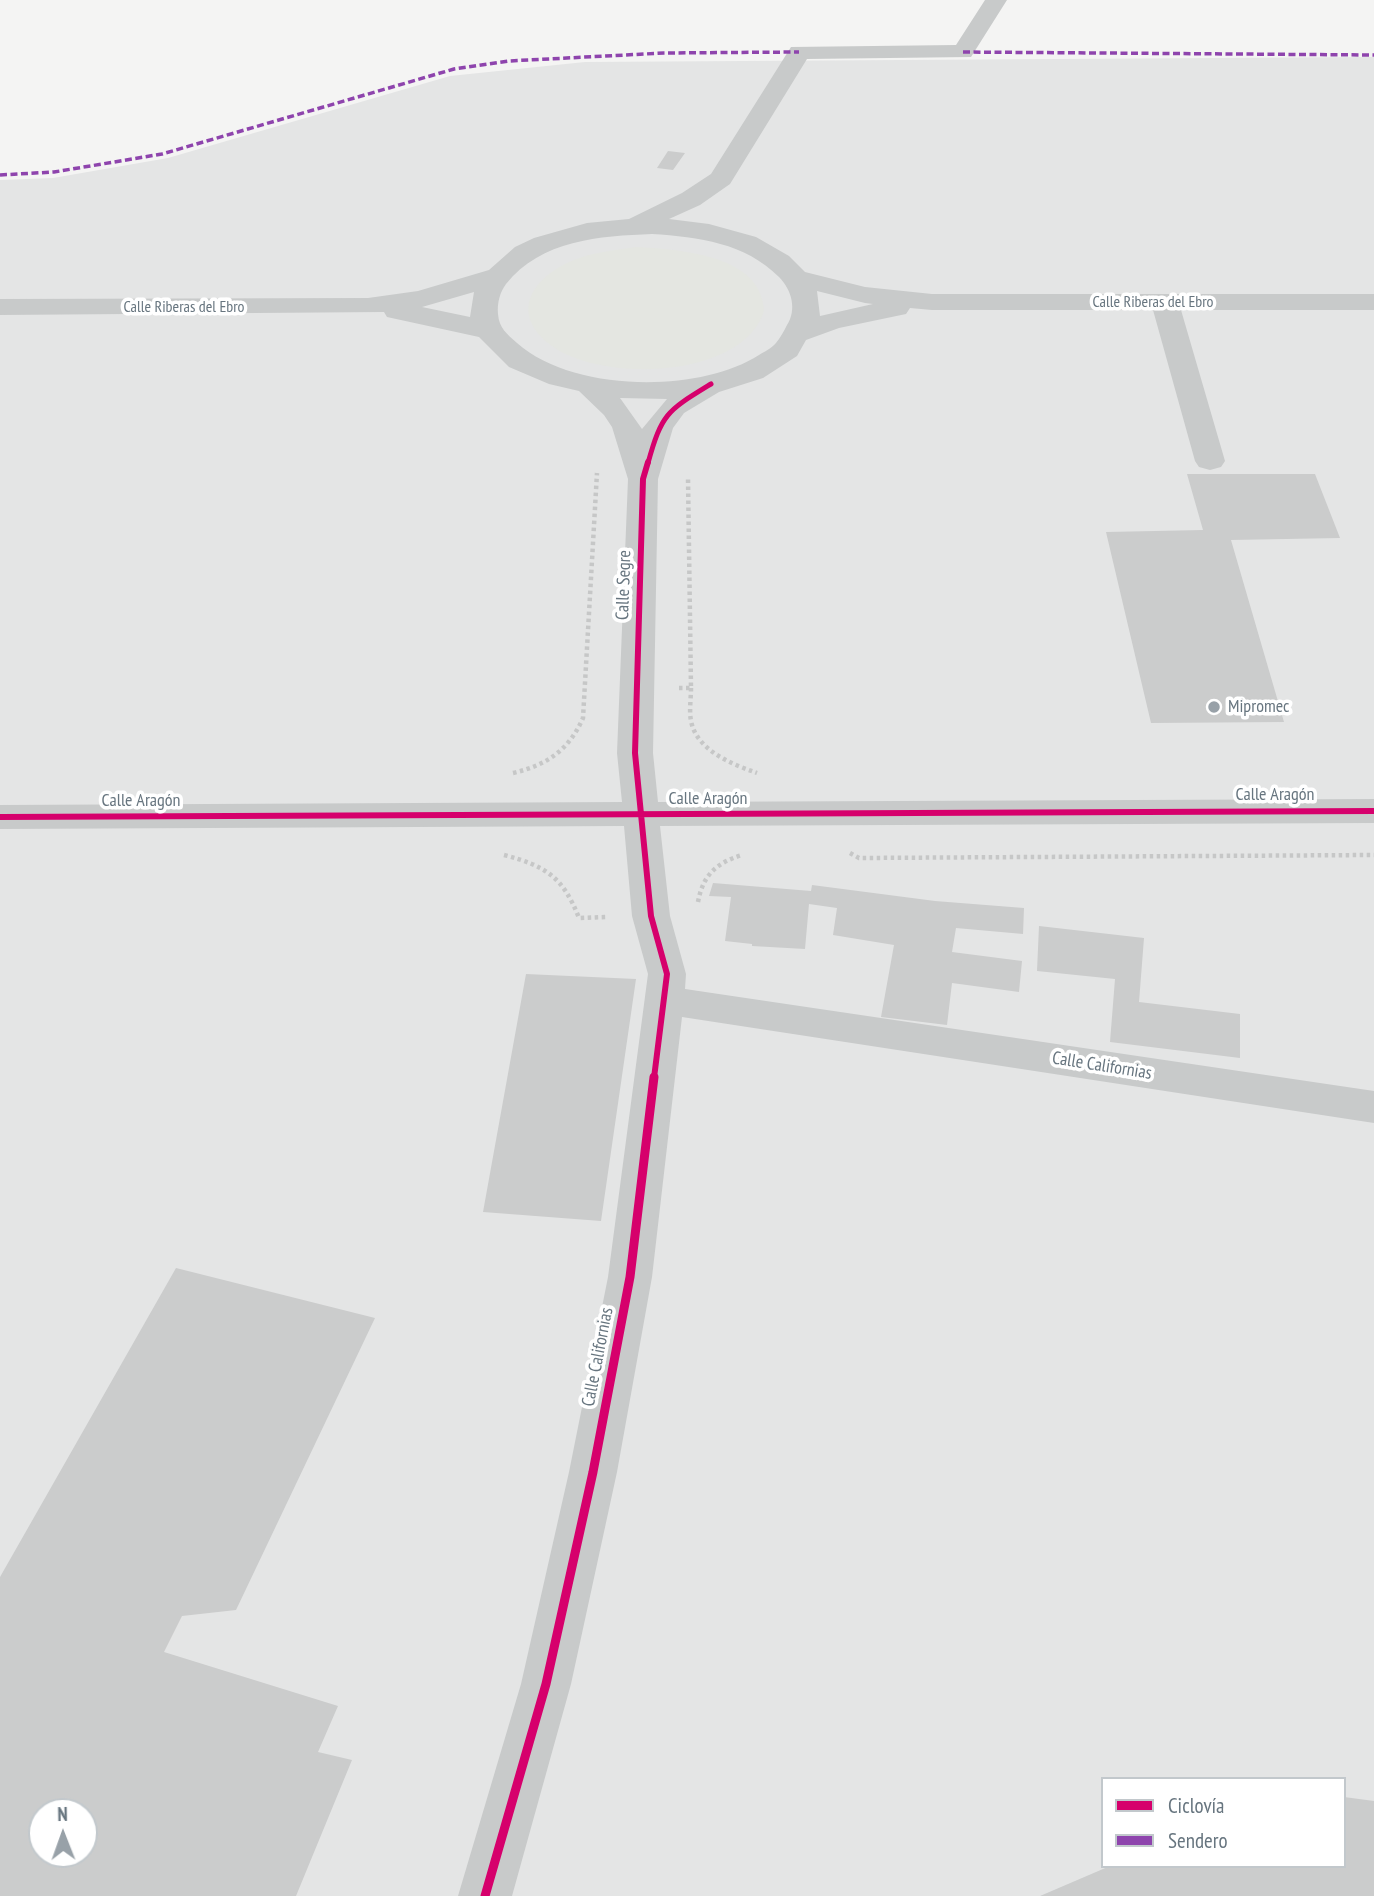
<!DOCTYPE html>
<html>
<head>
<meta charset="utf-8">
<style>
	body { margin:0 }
	#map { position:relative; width:1374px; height:1896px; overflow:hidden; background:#f4f4f3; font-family:"PT Sans Narrow",sans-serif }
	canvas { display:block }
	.legend { position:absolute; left:1101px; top:1777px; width:245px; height:91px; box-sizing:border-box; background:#fff; border:2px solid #c2c8cc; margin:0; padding:9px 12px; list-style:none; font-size:21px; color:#67757f }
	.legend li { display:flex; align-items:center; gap:14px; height:35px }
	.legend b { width:35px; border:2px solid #c2c8cc }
	.north { position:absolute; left:28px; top:1798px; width:70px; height:70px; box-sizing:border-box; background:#fff; border:2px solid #c2c8cc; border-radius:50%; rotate:359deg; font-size:19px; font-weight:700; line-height:28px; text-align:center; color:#67757f }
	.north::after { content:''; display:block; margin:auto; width:24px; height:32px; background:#98a1a8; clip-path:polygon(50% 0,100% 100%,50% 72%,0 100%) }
</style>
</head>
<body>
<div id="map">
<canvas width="1374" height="1896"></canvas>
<ul class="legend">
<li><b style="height:9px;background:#d6006c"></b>Ciclovía</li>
<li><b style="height:9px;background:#8e44ad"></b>Sendero</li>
</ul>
<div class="north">N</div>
</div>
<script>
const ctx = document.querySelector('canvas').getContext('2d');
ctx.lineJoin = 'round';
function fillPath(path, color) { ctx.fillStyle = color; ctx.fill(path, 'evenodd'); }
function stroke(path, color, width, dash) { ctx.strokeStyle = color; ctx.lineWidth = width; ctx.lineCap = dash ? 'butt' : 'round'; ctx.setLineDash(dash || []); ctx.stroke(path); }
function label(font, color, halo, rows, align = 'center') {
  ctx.font = font + ' "PT Sans Narrow",sans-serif'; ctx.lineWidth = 7; ctx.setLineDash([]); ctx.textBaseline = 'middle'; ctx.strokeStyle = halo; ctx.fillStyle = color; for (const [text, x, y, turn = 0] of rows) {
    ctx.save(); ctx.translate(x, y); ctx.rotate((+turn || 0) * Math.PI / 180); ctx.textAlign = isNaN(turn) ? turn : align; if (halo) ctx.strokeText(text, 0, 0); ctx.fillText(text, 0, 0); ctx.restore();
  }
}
fillPath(new Path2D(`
	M1374,57V1896H0V180L53,178L168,158L450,76L585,62ZM1103,1779H1344V1866H1103ZM42,1812H84V1854H42Z`), '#e4e5e5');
fillPath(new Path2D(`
	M637,247C674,249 751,254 762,299C763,305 765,308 763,314C738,380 596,383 548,343C508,310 536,275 574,260C594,252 616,250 637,247Z`), '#e4e6e1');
fillPath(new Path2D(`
	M668,151L685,153L673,170L657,168Z
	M1187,474H1315L1340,538L1231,540L1284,722L1151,723L1106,532L1203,530Z
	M713,883L811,891L812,885L935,901L1024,908L1023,934L956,928L952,952L1022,961L1019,992L952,983L947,1025L881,1017L894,945L833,935L837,908L809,904L805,949L752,946V944L725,941L731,897L709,896Z
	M1039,926L1144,938L1139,1002L1240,1014V1058L1110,1042L1115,979L1037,971Z
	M526,974L636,979L601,1221L483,1212Z
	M176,1268L375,1318L236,1610L182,1616L164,1652L338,1706L318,1752L352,1760L296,1896H0V1577ZM42,1812H84V1854H42Z
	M1344,1797L1374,1801V1896H1040L1110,1866H1344Z`), '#cbcccc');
stroke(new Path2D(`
	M679,688H691L688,478
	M691,688C691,699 689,710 691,721C697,751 732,764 757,773
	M513,773C547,765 569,750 583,718L597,473
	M850,853L859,858L1374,855
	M504,855C546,866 563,877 579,918L606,917
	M698,902C703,875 716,863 742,855`), '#c6c7c7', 4.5, [3.5, 3.5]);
fillPath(new Path2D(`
	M985,0H1007L971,57L807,59L730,184L700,205L669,219L709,224L756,237L789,256L805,272L865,287L932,294H1374V310H1181L1225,461L1221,467L1210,470L1199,467L1195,461L1153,310H932L910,308L906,314L839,328L806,340L797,356L763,378L719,392L684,413L673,428L658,479L653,753L658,802L1374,799V823L660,826L670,916L686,974L685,989L1374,1091V1123L682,1017L652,1277L617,1472L571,1684L512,1896H458L521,1684L569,1472L608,1277L648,974L632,916L624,826L0,829V805L622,802L617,753L628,479L612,427L604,415L579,391L549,384L509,367L479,337L387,317L384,312L0,315V299L368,298L418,291L489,270L515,247L534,238L587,223L629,219L682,193L711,174L791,47L956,45ZM652,234C699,237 745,243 779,277C792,290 797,310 787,325C784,331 780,338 776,343C772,348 764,352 759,355C698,394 572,392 517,343C507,334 499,328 498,314C497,303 500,292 506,284C541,240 600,236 652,234ZM817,291L865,303L873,304L820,316ZM474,292L470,317L422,307ZM620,398L667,399L642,429Z`), '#c8caca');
stroke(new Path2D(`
	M963,52L1374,55
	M0,175L54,172L162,154L454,69L509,61L664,53L799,52`), '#8e44ad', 3.5, [7, 3.5]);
stroke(new Path2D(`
	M648,463C662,413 667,411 711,384`), '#d6006c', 5);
stroke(new Path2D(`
	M648,462L643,479L635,753L651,916L667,974L654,1078
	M0,817L1374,811`), '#d6006c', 6);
stroke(new Path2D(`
	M485,1896L546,1684L593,1472L630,1277L654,1077`), '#d6006c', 9);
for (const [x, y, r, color] of [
	[1214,707,7,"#98a1a8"]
]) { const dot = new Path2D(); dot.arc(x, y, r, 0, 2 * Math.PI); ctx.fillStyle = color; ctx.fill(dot); stroke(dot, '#fff', 2.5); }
label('16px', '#67757f', '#fff', [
	["Calle Riberas del Ebro",1153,302],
	["Calle Riberas del Ebro",184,307]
]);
label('18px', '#67757f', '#fff', [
	["Calle Segre",624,585,-88],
	["Calle Aragón",1275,795],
	["Calle Aragón",708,799],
	["Calle Aragón",141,801],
	["Calle Californias",1102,1066,9],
	["Calle Californias",598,1357,-79]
]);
label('18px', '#67757f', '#fff', [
	["Mipromec",1228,707]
], 'left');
</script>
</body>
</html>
